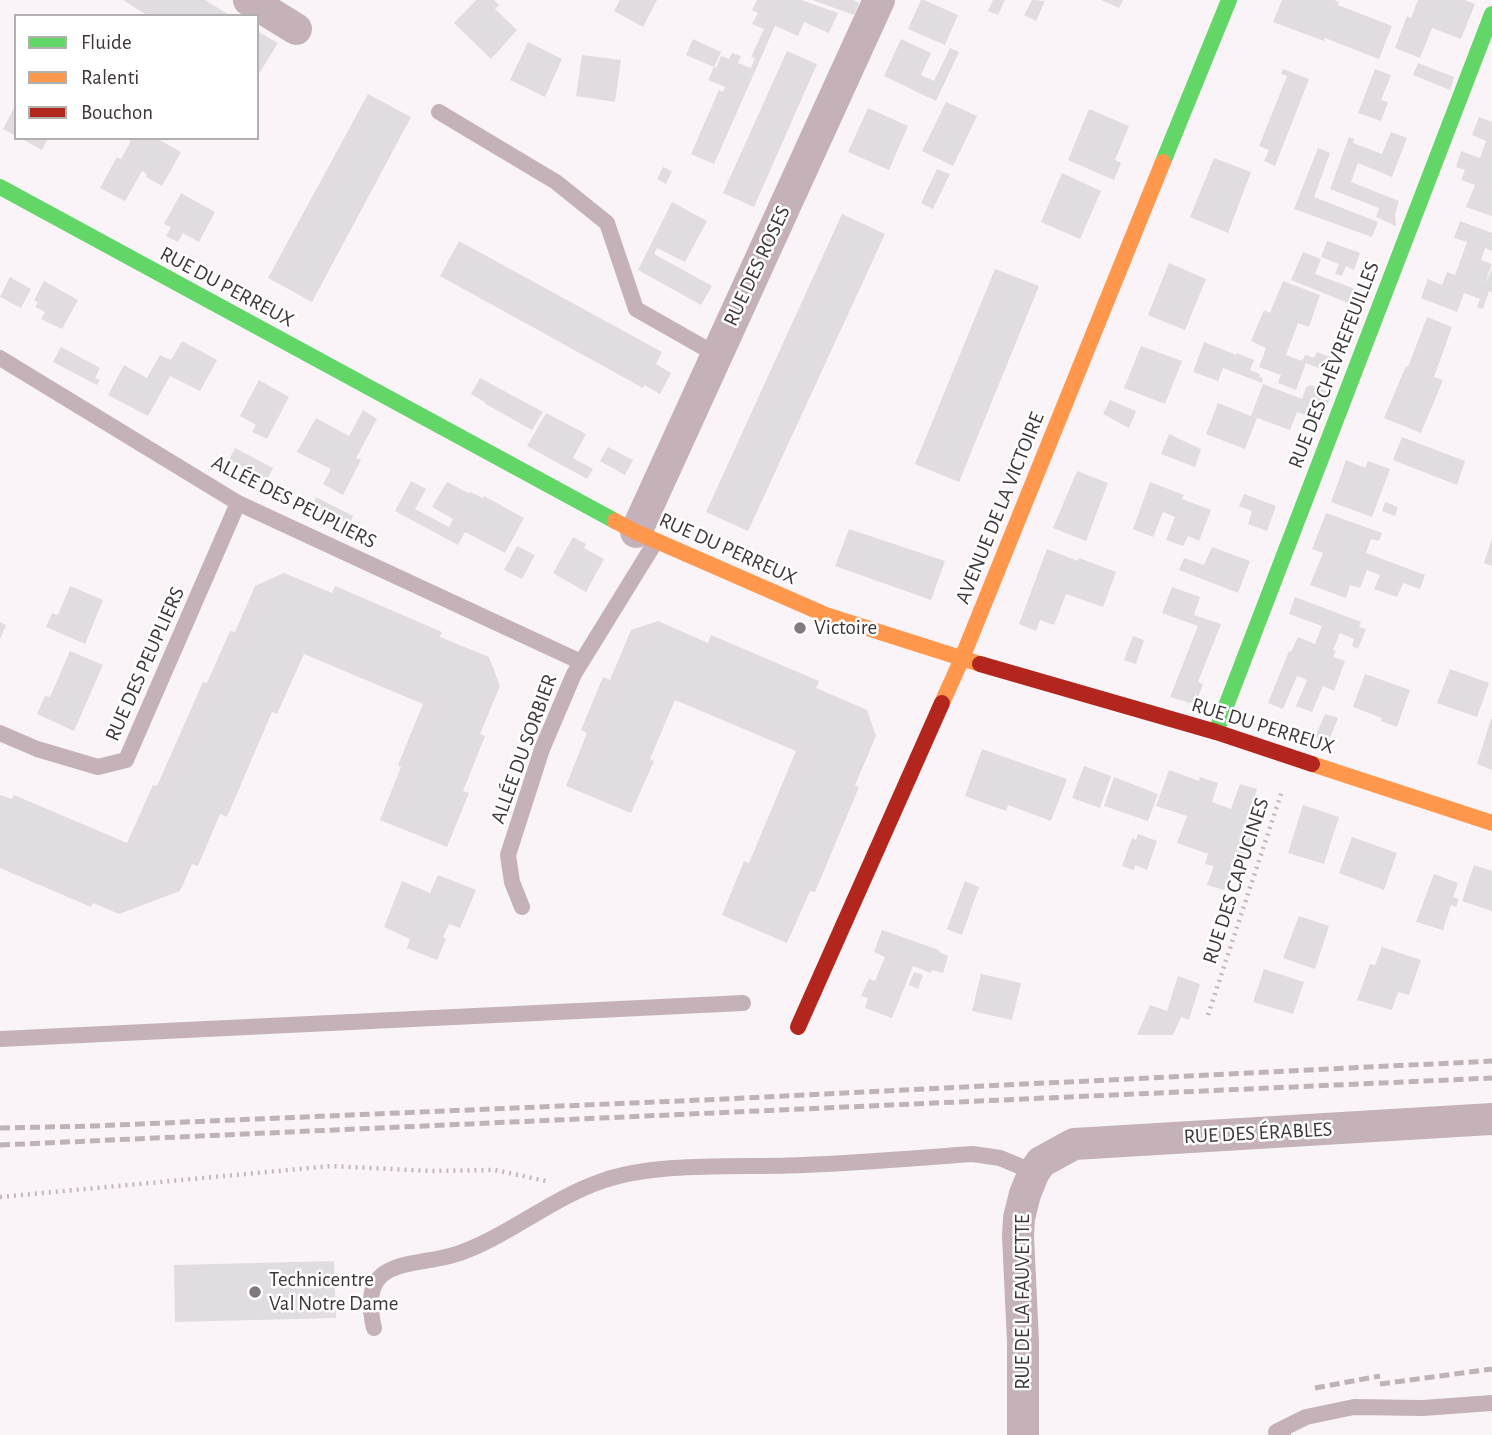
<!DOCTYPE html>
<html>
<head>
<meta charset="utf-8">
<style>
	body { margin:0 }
	#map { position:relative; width:1492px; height:1435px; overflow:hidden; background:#faf4f8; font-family:"Alegreya Sans",sans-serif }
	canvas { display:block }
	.legend { position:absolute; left:14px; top:14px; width:245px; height:126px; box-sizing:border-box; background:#fff; border:2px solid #b2afb1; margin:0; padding:9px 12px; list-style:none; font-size:21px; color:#3f373c }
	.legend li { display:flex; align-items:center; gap:14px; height:35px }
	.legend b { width:35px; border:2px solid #b2afb1 }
</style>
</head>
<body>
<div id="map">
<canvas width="1492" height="1435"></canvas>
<ul class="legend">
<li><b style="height:9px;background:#63d668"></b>Fluide</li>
<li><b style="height:9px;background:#ff974d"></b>Ralenti</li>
<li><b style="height:9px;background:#b3261e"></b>Bouchon</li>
</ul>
</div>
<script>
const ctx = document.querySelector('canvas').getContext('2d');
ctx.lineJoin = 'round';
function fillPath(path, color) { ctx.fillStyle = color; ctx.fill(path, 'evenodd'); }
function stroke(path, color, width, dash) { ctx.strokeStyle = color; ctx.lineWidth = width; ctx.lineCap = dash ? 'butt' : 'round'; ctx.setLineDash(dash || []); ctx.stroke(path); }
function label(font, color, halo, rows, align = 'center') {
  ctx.font = font + ' "Alegreya Sans",sans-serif'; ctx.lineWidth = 5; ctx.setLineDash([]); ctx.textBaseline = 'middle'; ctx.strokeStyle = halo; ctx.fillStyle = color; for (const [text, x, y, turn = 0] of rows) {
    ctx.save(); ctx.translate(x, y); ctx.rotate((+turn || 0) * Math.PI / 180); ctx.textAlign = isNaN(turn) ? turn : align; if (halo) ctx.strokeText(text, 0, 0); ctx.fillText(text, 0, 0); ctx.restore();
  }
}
fillPath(new Path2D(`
	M123,0H205L231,16H148Z
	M476,0H494L499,5L495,9L517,30L491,59L454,23Z
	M620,0H657L643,27L614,11Z
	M757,0H801L838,13L829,33L804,22L798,36L775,26L714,164L691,154L719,90L723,92L725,87L708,80L714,67L716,68L721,56L729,59L732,53L741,56L738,63L751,68L755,58L751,57L764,29L752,24L758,13L752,10Z
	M812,0H853L859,3L854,15Z
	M921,0H924L958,15L945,45L908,29Z
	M993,0H1005L998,15L988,11Z
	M1032,0L1045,1L1036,21L1024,15Z
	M1101,0H1123L1119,8Z
	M1282,0H1334L1339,2L1338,5L1392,26L1379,59L1325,38L1324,41L1273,22Z
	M1418,0H1465L1475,4L1461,39L1432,28L1420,58L1395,48L1407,16L1411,18Z
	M257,31L278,43L257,77Z
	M693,39L721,52L714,67L686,55Z
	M901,39L931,53L921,75L934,81L950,48L959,52L936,101L884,76Z
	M528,42L562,59L545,97L510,80Z
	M787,51L817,64L754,207L723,193Z
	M582,55L621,60L615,102L576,96Z
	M1418,63L1454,77L1450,90L1413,75Z
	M1283,69L1309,79L1275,166L1264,161L1269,150L1259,146L1287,76L1281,74Z
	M1375,69L1391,75L1381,100L1388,102L1381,121L1358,113Z
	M368,94L411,117L312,302L268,278Z
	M946,102L977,116L953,166L922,151Z
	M16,104V136L3,129Z
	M868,108L908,126L889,170L848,152Z
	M1089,109L1129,126L1115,160L1121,163L1114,180L1068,160Z
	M1479,117L1492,122V216L1466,207L1475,185L1461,180L1465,170L1456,167L1461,151L1480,158L1486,141L1472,135Z
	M1391,132L1407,138L1392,177L1358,163L1351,182L1399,201L1395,214L1396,226L1376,217L1379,208L1330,189L1349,137L1354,139L1353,143L1382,154Z
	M20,138H48L42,150Z
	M126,138H156L181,152L162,186L146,177L147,174L142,171L125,201L100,188L117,157L121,159L131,141Z
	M1318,148L1330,153L1314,197L1378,222L1372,237L1294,209Z
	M1214,158L1251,172L1228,233L1190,217Z
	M663,167L672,171L666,184L657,179Z
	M937,169L950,174L933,209L921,203Z
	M1062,173L1101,191L1080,239L1041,222Z
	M181,193L215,212L199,242L183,233L178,242L166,236L171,227L164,224Z
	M672,202L707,221L685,262L657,248L654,254L712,286L701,305L638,270Z
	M842,214L885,234L748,531L706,512Z
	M1460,221L1492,233V251L1485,248L1481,260L1492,264L1484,285L1492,269V292L1489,291L1483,309L1477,307L1480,299L1464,293L1457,312L1421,298L1428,279L1442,285L1447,272L1455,275L1467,242L1454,238Z
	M459,241L662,352L656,364L671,373L660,394L644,385L643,388L440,276Z
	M1327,241L1360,253L1354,270L1346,266L1342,276L1335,274L1339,264L1321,257Z
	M1303,252L1321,259L1315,274L1358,290L1353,305L1291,280Z
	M1169,263L1206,279L1185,330L1148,315Z
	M995,269L1039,286L959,482L915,464Z
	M10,277L31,289L21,308L0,297Z
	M44,281L78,300L62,329L41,319L45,312L35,307L38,302L34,300Z
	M1283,281L1320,295L1309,327L1298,323L1286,355L1302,361L1305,355L1314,358L1317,352L1343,362L1338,376L1306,363L1296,390L1278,383L1281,375L1259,367L1266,348L1251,341L1264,310L1270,313Z
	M1427,317L1452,327L1434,377L1443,380L1421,433L1384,418L1406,366L1408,367Z
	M182,341L217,360L200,391L170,376L148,416L108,395L124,365L147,378L160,355L171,360Z
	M1204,342L1236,355L1237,353L1254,360L1250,370L1260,374L1259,377L1263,378L1262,383L1223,368L1218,381L1193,372Z
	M1141,346L1182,361L1165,404L1124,388Z
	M61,347L100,368L95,378L100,380L97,385L53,362Z
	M480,378L543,412L532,430L484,403L485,402L471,394Z
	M259,380L289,397L267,439L252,432L256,425L240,416Z
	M1263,384L1302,399L1306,387L1311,385L1332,393L1321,421L1297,412L1290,430L1257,418L1245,449L1206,434L1218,403L1251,416Z
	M1110,400L1136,411L1129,428L1103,414Z
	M363,410L377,419L356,458L361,460L343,495L323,484L331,469L297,452L316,418L349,436Z
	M546,413L586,434L573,458L593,469L587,479L527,446Z
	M1169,434L1201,449L1195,467L1161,454Z
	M1402,437L1465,461L1457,485L1393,460Z
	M608,447L633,460L625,475L600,461Z
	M235,448L273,468L267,480L229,460Z
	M1346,460L1365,468L1368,461L1390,469L1372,517L1331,502Z
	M1077,471L1108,483L1086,541L1053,528Z
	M411,481L426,489L415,509L449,527L453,519L432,507L447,482L468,493L470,492L483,498L484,496L524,518L505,553L465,532L458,545L395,511Z
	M1150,482L1184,495L1182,499L1211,510L1199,541L1188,536L1183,546L1166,540L1175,517L1163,512L1153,537L1133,529Z
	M1244,494L1276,506L1267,531L1248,524L1252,511L1239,506Z
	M316,497L353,516L349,524L313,505Z
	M1385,502L1398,507L1395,516L1382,511Z
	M1326,513L1382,533L1379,541L1371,539L1366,553L1425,575L1420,589L1403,583L1397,597L1374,589L1380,575L1367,570L1360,588L1350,585L1346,598L1310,585L1323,553L1312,549Z
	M849,529L945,561L931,600L835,566Z
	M573,537L586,544L584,548L604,559L586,592L553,573Z
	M1492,539V566L1484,563Z
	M517,546L535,555L522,579L504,570Z
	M1212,547L1250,561L1238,593L1179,570L1184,558L1204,565Z
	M1047,549L1078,561L1079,558L1116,572L1103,607L1066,594L1054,625L1040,620L1036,631L1019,624Z
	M284,573L332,593L335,586L442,632L440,637L489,657L500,686L480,734L485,736L463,791L469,793L447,847L380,820L401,767L398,765L423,704L304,654L277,714L272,712L227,817L220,814L198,866L192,864L180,891L119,914L93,903L91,907L0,868V795L12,799L14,795L127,843L153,785L157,786L203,682L207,683L230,631L235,632L255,586Z
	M70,586L103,600L85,644L46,627L52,613L58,615Z
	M1172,587L1200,597L1194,615L1221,624L1198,682L1203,684L1198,698L1190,703L1170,697L1198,626L1162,613Z
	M1295,597L1361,622L1359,627L1366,629L1358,649L1352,646L1354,639L1340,633L1333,650L1336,651L1333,657L1345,661L1334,691L1323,686L1312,712L1296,706L1307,680L1297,676L1283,709L1268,703L1289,651L1291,652L1298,637L1315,644L1322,626L1289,614Z
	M658,621L708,643L711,635L819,681L816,688L867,710L876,736L855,785L859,787L815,892L810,891L787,943L722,915L744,861L749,863L796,751L675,700L650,759L654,761L631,813L566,786L587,733L581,730L603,677L610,680L631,630Z
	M0,622L6,625L0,639Z
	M1133,636L1144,640L1136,664L1124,660Z
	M70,651L103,665L74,731L37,714L45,696L50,697Z
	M1450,669L1489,683L1477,717L1437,703Z
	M1365,674L1410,690L1397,727L1381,721L1382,718L1353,707Z
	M1325,714L1338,718L1328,743L1315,737Z
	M1491,719H1492V770L1477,764Z
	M982,749L1067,779L1051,821L1008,805L1006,811L965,796Z
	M1084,766L1111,776L1100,808L1072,798Z
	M1169,770L1199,781L1200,777L1218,783L1212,802L1231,809L1240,784L1257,789L1244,830L1252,833L1245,854L1237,852L1224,890L1207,885L1214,866L1205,864L1208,854L1177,843L1187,816L1156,806Z
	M1114,777L1158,794L1148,821L1104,806Z
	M1303,805L1339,817L1324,864L1288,853Z
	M1138,834L1157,841L1147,870L1135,865L1134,870L1122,866L1132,838L1136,840Z
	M1352,837L1397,853L1384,890L1339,873Z
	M1474,865L1492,871V911L1462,901Z
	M1434,874L1458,883L1453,897L1459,899L1456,907L1451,905L1443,930L1416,922Z
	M438,875L476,890L460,928L449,924L443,937L446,939L437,960L407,948L410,939L384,927L402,881L430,893Z
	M965,881L979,887L962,935L947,929Z
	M1299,916L1329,926L1315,969L1283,958Z
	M882,930L939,950V952L948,956L943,973L932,970L931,973L913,966L892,1018L865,1008L868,998L861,996L869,979L875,981L885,957L874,952Z
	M1382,947L1421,960L1409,995L1398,992L1392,1010L1357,1000L1370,964L1375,965Z
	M1264,969L1304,982L1293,1014L1253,1002Z
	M914,972L923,975L918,989L909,985Z
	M981,974L1021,983L1012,1020L972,1011Z
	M1178,976L1200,984L1189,1020L1181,1017L1173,1035H1137L1150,1005L1167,1011Z
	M334,1261L336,1318L175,1322L174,1265Z`), '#e1dce0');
stroke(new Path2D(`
	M1208,1015L1282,791
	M0,1197L331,1166L431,1171L495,1170L546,1181`), '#c4b7bc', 4.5, [2, 5]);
stroke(new Path2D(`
	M439,112L556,182L607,223L636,309L717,355
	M0,358L238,503L581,662
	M0,733L37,749L98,767L126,760L238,503
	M522,907L512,882L508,855L542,749L574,674L656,541
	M0,1039L743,1003
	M374,1328C356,1253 415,1269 460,1253C510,1235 552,1198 602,1181C660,1161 741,1168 803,1165C860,1163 916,1158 973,1154L1000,1158L1034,1172
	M1283,1435L1276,1432L1306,1417L1354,1407L1423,1408L1492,1403`), '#c5b2b9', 16);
stroke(new Path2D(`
	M249,0L296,29
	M636,532L879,0
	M1023,1435V1342L1018,1236L1019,1218L1025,1194L1034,1172L1041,1162L1074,1144L1492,1119`), '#c5b2b9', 32);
stroke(new Path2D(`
	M1163,162L1229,0
	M0,187L615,521
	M1216,732L1492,14`), '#63d668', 16);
stroke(new Path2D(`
	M615,521L636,532L826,615L980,664
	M942,703L960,663L1163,162
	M1312,764L1492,823`), '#ff974d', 16);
stroke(new Path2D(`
	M980,664L1216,732L1312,764
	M798,1027L942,703`), '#b3261e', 16);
stroke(new Path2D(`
	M0,1128L93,1126L702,1100L1492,1061
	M0,1145L1492,1078
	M1380,1384L1492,1369
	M1315,1388L1380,1376`), '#bfb3b8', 5, [10, 5]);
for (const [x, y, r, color] of [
	[800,628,7,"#80797e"],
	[255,1292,7,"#80797e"]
]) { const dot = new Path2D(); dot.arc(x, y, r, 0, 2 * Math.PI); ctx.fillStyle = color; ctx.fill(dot); stroke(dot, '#fff', 2.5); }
label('21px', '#3f373c', '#fff', [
	["RUE DES ROSES",757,266,-65],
	["RUE DU PERREUX",227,287,28],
	["RUE DES CHÈVREFEUILLES",1334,365,-69],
	["ALLÉE DES PEUPLIERS",294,502,27],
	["AVENUE DE LA VICTOIRE",1000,508,-68],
	["RUE DU PERREUX",728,549,24],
	["RUE DES PEUPLIERS",145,664,-66],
	["RUE DU PERREUX",1263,726,17],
	["ALLÉE DU SORBIER",524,749,-70],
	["RUE DES CAPUCINES",1236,881,-72],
	["RUE DES ÉRABLES",1258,1133,-3],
	["RUE DE LA FAUVETTE",1023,1302,-90]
]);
label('21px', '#3f373c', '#fff', [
	["Victoire",814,628],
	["Technicentre",269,1280],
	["Val Notre Dame",269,1304]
], 'left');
</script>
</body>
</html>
